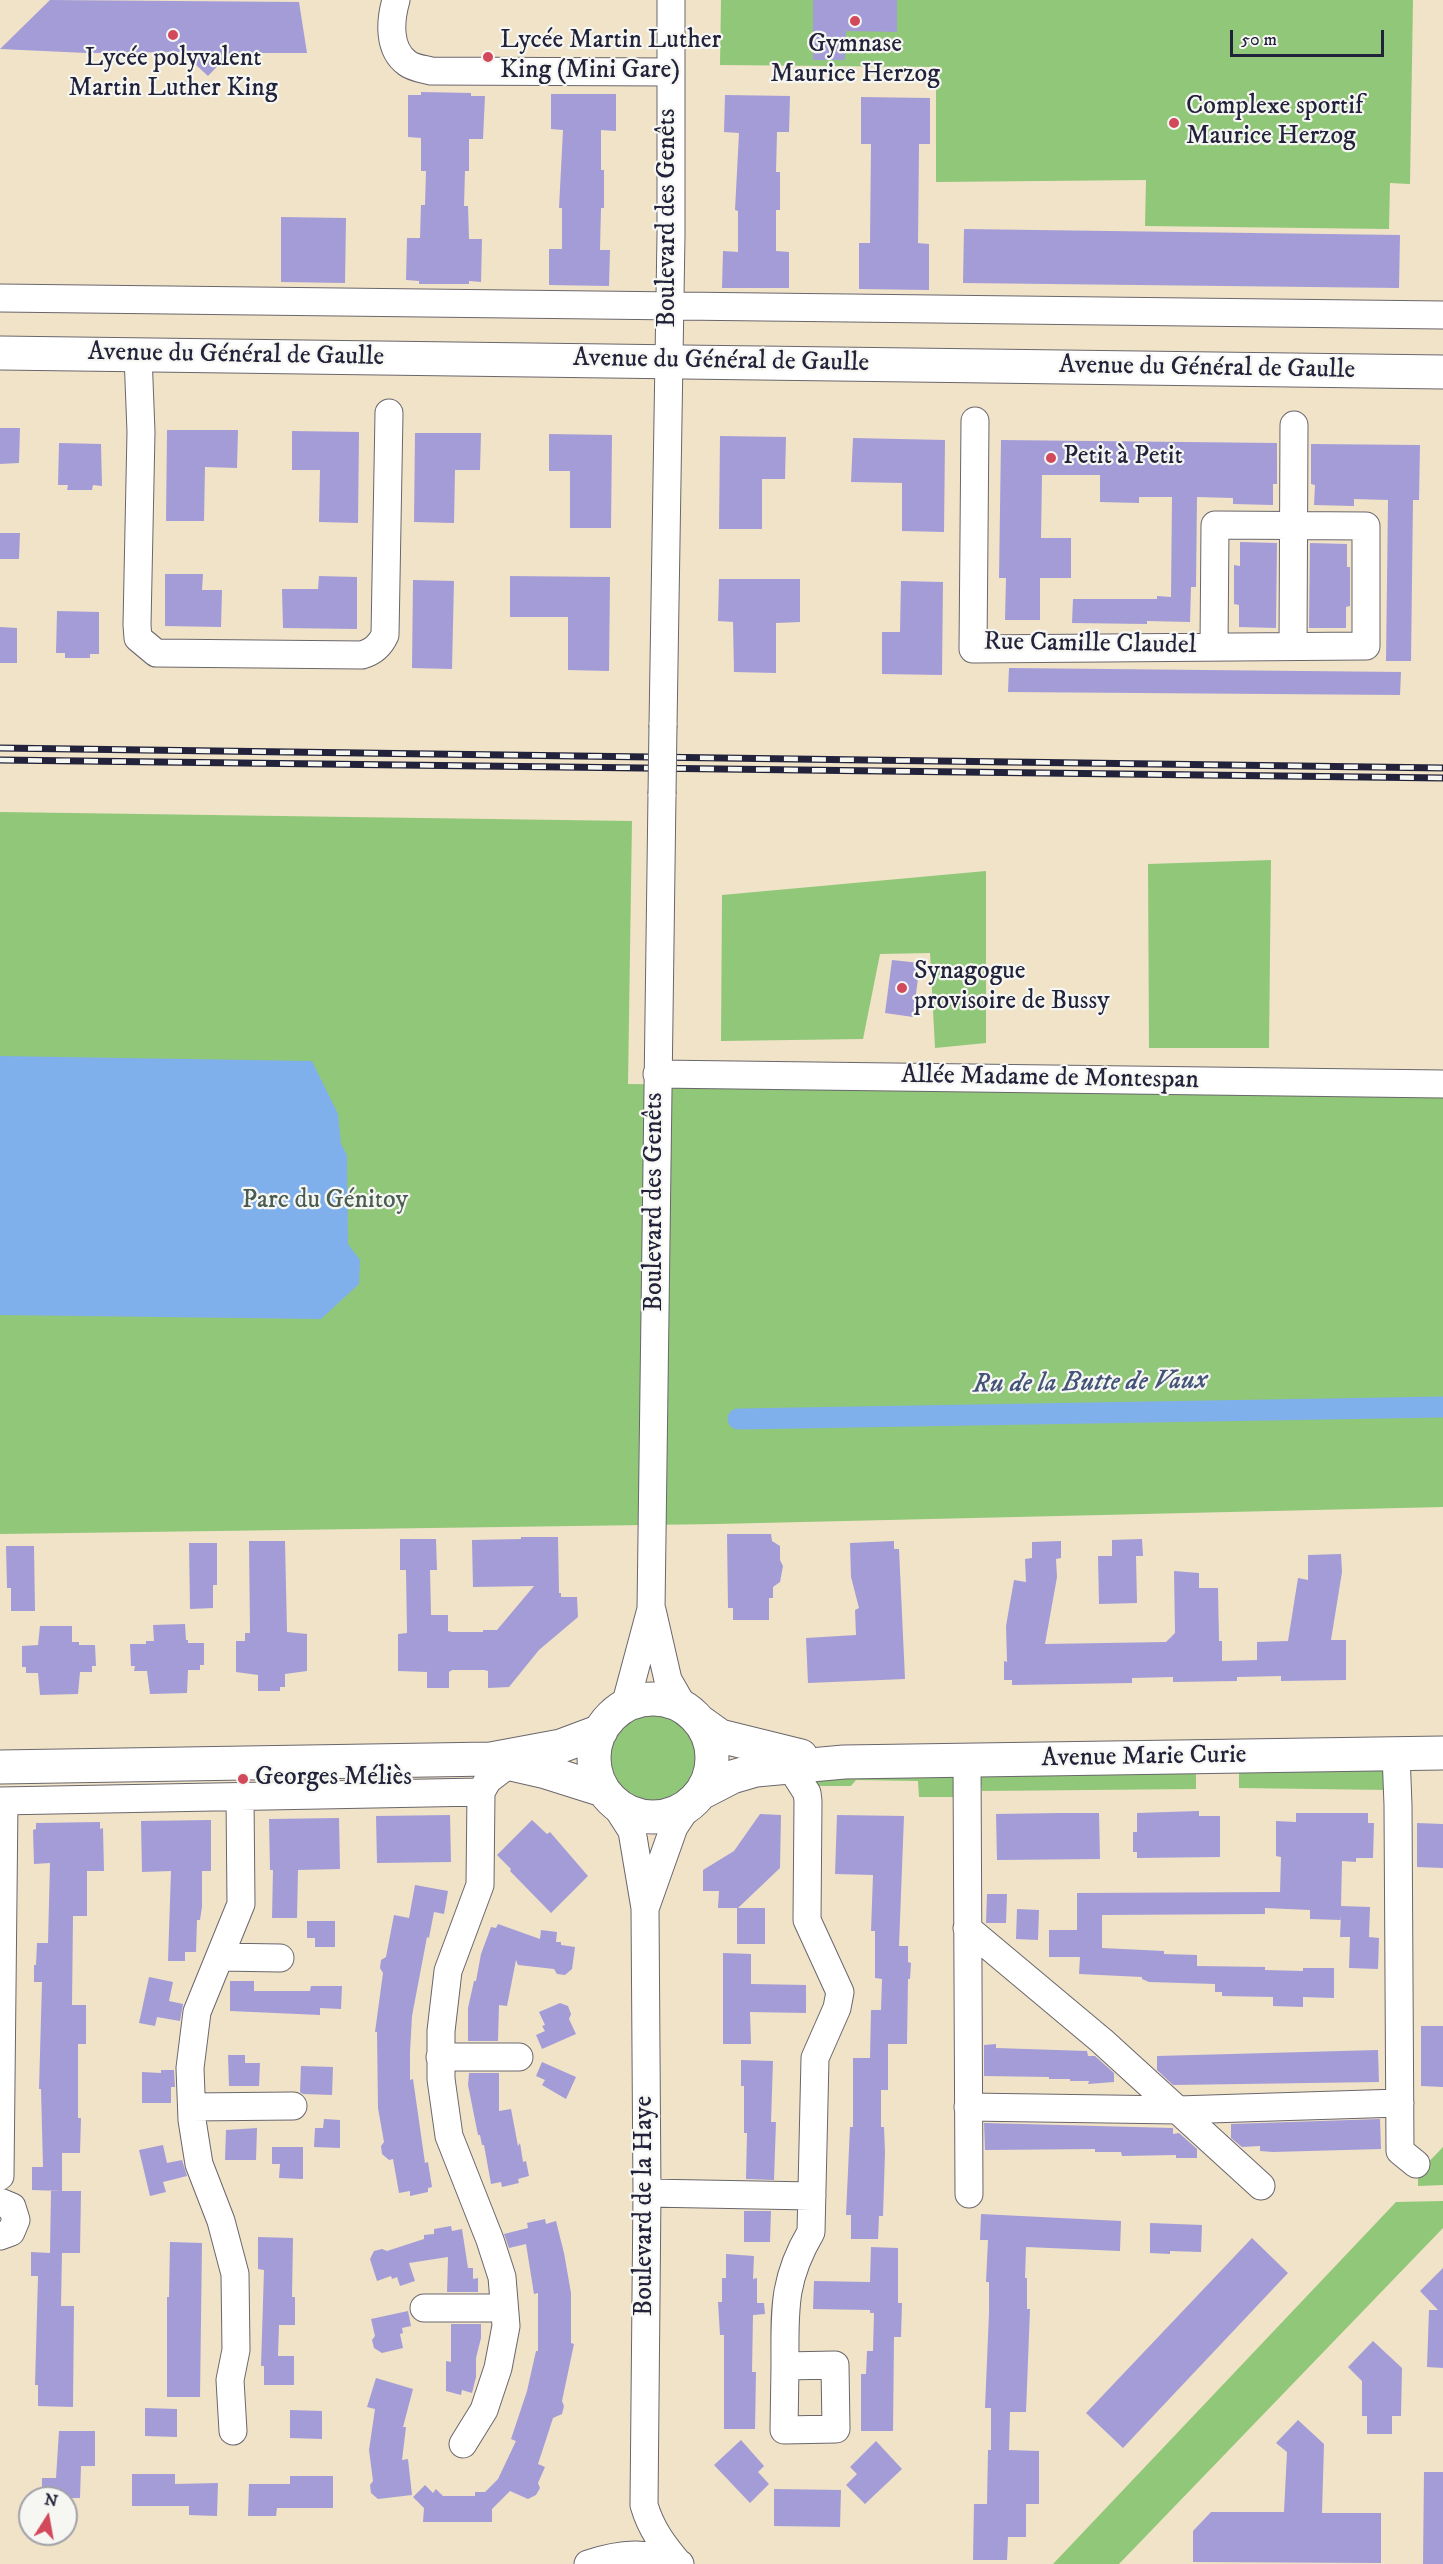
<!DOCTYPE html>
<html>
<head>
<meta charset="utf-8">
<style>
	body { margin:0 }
	#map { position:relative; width:1443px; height:2564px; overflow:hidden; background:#f0e3c8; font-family:"IM FELL DW Pica",serif }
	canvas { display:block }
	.north { position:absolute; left:18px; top:2486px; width:60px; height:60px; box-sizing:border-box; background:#f6f6f2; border:2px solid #a1a1a9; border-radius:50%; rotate:11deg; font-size:16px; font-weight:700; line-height:24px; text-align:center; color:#22223b }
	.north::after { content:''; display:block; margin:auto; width:21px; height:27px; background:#d1495b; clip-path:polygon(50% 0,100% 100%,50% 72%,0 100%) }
	.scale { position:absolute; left:1230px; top:30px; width:154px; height:27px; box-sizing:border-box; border:3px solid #22223b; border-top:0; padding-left:8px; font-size:18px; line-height:21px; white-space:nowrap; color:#22223b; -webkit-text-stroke:4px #f6f6f2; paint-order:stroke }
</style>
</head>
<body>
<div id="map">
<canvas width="1443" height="2564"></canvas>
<div class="north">N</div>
<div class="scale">50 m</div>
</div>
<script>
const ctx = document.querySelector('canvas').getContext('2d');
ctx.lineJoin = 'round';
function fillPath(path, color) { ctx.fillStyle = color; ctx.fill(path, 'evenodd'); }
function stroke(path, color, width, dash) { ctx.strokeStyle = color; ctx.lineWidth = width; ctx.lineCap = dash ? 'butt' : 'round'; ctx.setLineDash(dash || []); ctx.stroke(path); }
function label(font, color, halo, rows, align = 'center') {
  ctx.font = font + ' "IM FELL DW Pica",serif'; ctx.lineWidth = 4.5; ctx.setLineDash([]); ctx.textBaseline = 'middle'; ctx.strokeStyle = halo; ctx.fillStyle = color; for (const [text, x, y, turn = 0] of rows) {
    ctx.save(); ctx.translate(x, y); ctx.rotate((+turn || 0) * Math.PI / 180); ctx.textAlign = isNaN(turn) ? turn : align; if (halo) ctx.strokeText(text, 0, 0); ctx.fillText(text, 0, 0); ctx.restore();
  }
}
fillPath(new Path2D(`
	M721,0H1413L1410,184L1390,183L1389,229L1145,226L1146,180L936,182V67L720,65Z
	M0,812L632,821L628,1084L1443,1094V1507L717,1524L0,1534Z
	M1271,860L1269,1048H1149L1148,864Z
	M986,871V1043L935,1048L930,953L880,954L863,1039L721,1041L722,895Z
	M604 1759a46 46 0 1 1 92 0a46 46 0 1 1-92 0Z
	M1388,1766V1790L1239,1788V1770Z
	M1196,1770V1789L982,1791L980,1773Z
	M956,1773L958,1797H919L918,1781L856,1780L851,1786H818L817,1784V1779Z
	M1443,2147V2185L1418,2186V2173Z
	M1443,2201V2228L1119,2564H1053L1396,2202Z`), '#91c779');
fillPath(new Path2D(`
	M0,1056L312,1061L338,1114L341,1144L347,1155L348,1244L360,1260L359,1284L321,1319L0,1315Z`), '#80b0eb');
stroke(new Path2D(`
	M738,1419L1443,1407`), '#80b0eb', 21);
fillPath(new Path2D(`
	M50,0L299,2L307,53H230L208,76L182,52L87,53L0,49Z
	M813,0H897V32L846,31L845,60H813Z
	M421,92L471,93V96H485L483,139H469V171H465L464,206H468L469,239H482L481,282L469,281V284H419V281L406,280L407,238H420L421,205H425L426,171H421V138L408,137V95H421Z
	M551,94H616V131L601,130V170H604V208H601L600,250H610L609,286L549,285V249H562V208H559L563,130L551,129Z
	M725,95L790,96L789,132H777L776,172H780V210H776V251L789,252V288H722L723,251L738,252V211L735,210L739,133L724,132Z
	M861,97L930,98V144H919L918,243L929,244V290L859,289V243H870L871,144H861Z
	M281,217L346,218L345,283L281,282Z
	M964,229L1400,235L1399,288L963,283Z
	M0,428H20L19,463L0,464Z
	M167,430H238L237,468L205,467L204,521H166Z
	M292,431L359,432L358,523L319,522L320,470H292Z
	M415,433H481L480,470H455L454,523L414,522Z
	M549,434L612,435L611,528H570V471H549Z
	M720,436L786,437L785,479H762V529H719Z
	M853,438L945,440L944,532L902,531V483L851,482Z
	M1001,440L1277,443V484H1273V505L1233,504V498L1197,497L1196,587H1191L1190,622L1147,621V624L1072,623L1073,599H1157V596L1171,597L1172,497H1139V503L1100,502V475H1042L1041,538H1071V578H1040V620H1005L1006,578H999Z
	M59,443L101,444L102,486L93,485L92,490H67L68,485H58Z
	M1311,444L1420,445L1419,500H1413L1411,661H1386L1388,500L1354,499V506L1314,505L1315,485L1311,484Z
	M0,533H20L19,559H0Z
	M1240,542L1277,543L1276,628L1239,627V605L1234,604V565L1240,566Z
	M1310,543L1347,544V567H1350V606L1346,607V628H1309Z
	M165,574H203L202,590H222L221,627L165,626Z
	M319,576L357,577V629L283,628L282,589H318Z
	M510,576L610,577L609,671L568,670V617H510Z
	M719,579H800V622L776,623V673L734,672L733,622L718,621Z
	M413,580L454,581L452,669L412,668Z
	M901,581L943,582L942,675L882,674V632H900Z
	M57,611L99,612V654H90V658H65V653H56Z
	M0,627L17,628V663H0Z
	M1009,668L1401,672L1400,695L1008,692Z
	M892,960L920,963L913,1017L885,1013Z
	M727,1534H771L772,1541L780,1546V1560L783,1566L780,1582L773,1587V1598H769V1620H733V1608H728Z
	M521,1537H558L559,1593H561V1597H577L578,1617L539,1650L509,1687L488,1688V1671L484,1670H452L449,1672V1688H427V1672L398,1671V1634L407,1633L406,1570H400V1539H436L437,1570H430L431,1615H448V1631L452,1632H483V1630H497L534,1586L473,1587L472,1540L521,1539Z
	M1142,1539L1143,1556H1136L1137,1603L1099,1604L1098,1556H1112V1540Z
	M249,1541H285L287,1632L307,1634V1671L285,1674V1687H280V1691H258V1675L236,1672V1641H245V1633H250Z
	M894,1541V1549H899L905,1679L808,1683L806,1638L856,1635L855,1610L859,1608L851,1577L850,1543Z
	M1061,1541V1558L1056,1559L1057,1577L1045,1644L1166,1642L1175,1633L1174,1571L1199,1573V1588H1218L1219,1641H1222V1661L1257,1660V1642L1288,1641L1298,1578L1308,1580V1555L1341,1554L1342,1572L1331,1640H1346V1680L1281,1681V1676L1237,1677V1681L1173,1682V1677L1132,1678V1683L1012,1685V1680H1004V1661L1007,1662L1006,1626L1014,1580L1026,1582L1025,1559L1032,1558V1542Z
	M189,1543H217V1585H213V1608L190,1609Z
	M6,1546H34L35,1611H11V1588H7Z
	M185,1624L186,1640H188V1643H204V1665H200V1670H188L187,1693L150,1694L147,1671H134L135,1666H131L130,1644H146V1641H154L153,1625Z
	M40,1626H72V1642H79V1645H95L96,1666H92V1672H80L78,1694L40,1695L38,1673H26V1667H22V1646L38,1645Z
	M1199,1811V1816H1220V1857L1137,1858V1852H1133V1832H1137V1813Z
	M1061,1813H1099L1100,1859L997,1860L996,1814Z
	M1296,1813H1368V1823H1374L1373,1858H1356V1862L1342,1861L1341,1906L1370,1907L1369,1937L1379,1938L1378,1969L1349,1968L1350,1937H1340L1341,1914V1920L1310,1919V1910L1265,1908V1914L1102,1915V1948L1164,1951V1954L1197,1955V1966L1265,1967V1970L1303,1971V1968H1334V1998L1303,1997V2007L1273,2006V1997L1222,1996V1992H1215V1984L1149,1982L1142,1979V1977L1079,1974L1080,1957H1049V1930H1077V1893L1280,1892L1281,1857L1276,1856V1821L1296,1822Z
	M760,1814L781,1815L780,1868L738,1908H765V1944H737V1908H718L719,1891H703V1870L734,1851Z
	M450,1815L451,1862L377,1863L376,1816Z
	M837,1815L904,1816L899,1946H908V1962L911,1963L910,1979H908L907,2044H888V2090H881V2127H884L885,2152L883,2216H879L878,2239H851V2215H846L850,2127H853V2058H870L871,2010H881L882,1979L875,1978V1931H871L873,1875L835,1874Z
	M339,1818L340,1869L298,1870L297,1918H272L273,1870H270L269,1819Z
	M211,1820V1871H202V1907L200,1920H197L196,1952H185V1961H168L171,1871L142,1872L141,1821Z
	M532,1820L547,1834L550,1832L588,1876L551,1913L510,1871L511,1869L497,1855Z
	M100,1822V1829L103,1828L104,1871H87V1916H73L72,2005H86V2044H78V2118H81L80,2153H62V2191L32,2190V2167H43L41,2089H39L42,1982H34V1965H36L37,1943H48L50,1863L34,1864L33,1830L36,1829V1823Z
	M1417,1823L1443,1824V1868L1417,1867Z
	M415,1885L448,1891L444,1914L434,1912L429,1938L427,1937L412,2016L410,2052V2080L413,2079L425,2163L428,2162L432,2187L428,2188V2192L410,2196V2191L399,2193L393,2159L389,2160L382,2154L381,2146L384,2142L378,2108L377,2032H375L383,1973L380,1968L381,1960L386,1957L394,1915L409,1918Z
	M987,1894H1007L1006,1923H986Z
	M1017,1909L1039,1910L1038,1940L1016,1939Z
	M307,1921H335V1947H315V1938H307Z
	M498,1924L540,1939L541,1930L557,1932L556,1942H561V1945L575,1947L572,1969L565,1975L557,1974L554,1969L518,1965L516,1960L507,2006L499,2005L498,2041H468V2008L474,1981H476L481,1954L491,1927L496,1928Z
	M723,1953L751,1954V1984L806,1985V2013L750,2012L751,2044H723Z
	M149,1977L173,1982L169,2001L183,2004L180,2021L157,2017L155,2026L139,2023Z
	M230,1981H254V1991H310L311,1986H342L341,2009L320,2008V2015L230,2011Z
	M560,2003L568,2006L571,2014L569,2019L576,2034L542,2049L536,2035L545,2031L542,2026L545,2025L539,2012Z
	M1421,2026H1443V2087L1421,2086Z
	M996,2044V2048L1087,2051L1088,2056H1095L1114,2073V2082L1088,2084L1089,2081H1070V2079H1049V2077L984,2076V2045Z
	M1378,2050L1379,2082L1173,2085L1157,2070V2056Z
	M228,2055H245V2063H260L259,2086H229Z
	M741,2060L773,2061L771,2122H776L774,2180L746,2179L747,2133H744V2086H741Z
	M542,2062L576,2077L566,2099L542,2085L545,2080L536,2076Z
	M301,2066L333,2067L332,2095L303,2094L300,2092Z
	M161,2070H174L175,2087H171V2103H142V2072L161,2073Z
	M469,2073H499V2111L511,2109L518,2146L520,2143L523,2162L526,2161L529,2176L518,2179L519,2183L502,2187L501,2182L491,2184L484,2145H482L480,2135H478L468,2085Z
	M324,2119L340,2120V2148L314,2147L315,2128H323Z
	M1380,2119L1381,2149L1273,2152L1260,2151V2146L1242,2147L1231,2138V2124Z
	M984,2123L1173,2128V2134L1179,2133L1197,2149V2158H1176V2155L1122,2156L1121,2152H1095V2149L985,2150Z
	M257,2128L256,2160H225L226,2130Z
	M163,2145L167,2163L182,2160L187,2176L163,2182L166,2192L150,2196L139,2150Z
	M272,2147H303V2179L279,2178L280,2164H272Z
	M51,2191H81L80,2253H62L61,2306H74L73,2407L38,2406V2385H35L38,2276H31V2252L50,2253Z
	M744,2211H771L770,2242H744Z
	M981,2214L1121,2221L1120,2251L1026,2247L1025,2278H1027V2309H1030L1026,2412H1010L1009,2450L1039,2451V2504H1026V2537H1008L1007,2560H973L974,2504H987L988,2450H991V2408H985L989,2313V2282H986L988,2240H980Z
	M545,2219L546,2224L556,2221L564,2253L571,2293V2343L574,2344L562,2401L564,2406L562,2414L553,2418L538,2464L545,2467L538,2483L540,2488L536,2495L528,2499L510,2491L492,2509V2522H423L424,2508L413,2497L425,2485L433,2493L436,2489L443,2496H475V2492H485L498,2479L516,2441L511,2439L527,2391L536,2351H538V2293L534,2294L526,2244L509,2248L504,2234L528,2228L527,2223Z
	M1150,2223L1202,2225L1201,2252L1170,2251V2254L1150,2253Z
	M451,2226L452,2231L462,2229L468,2268H473V2279L478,2278V2292H447L448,2257L409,2263L415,2281L400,2286L397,2277L392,2279L391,2276L377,2281L370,2259L374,2251L382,2249L387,2251L424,2239V2235L434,2234V2229Z
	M258,2237L293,2238L292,2297H295V2325H279L278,2356H294V2385H264V2366H261L264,2270L258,2269Z
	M1252,2238L1288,2273L1123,2448L1086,2413Z
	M170,2242L202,2243L200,2397H167V2297H169Z
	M871,2247L898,2248V2303H902L901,2337H894L893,2431H861V2374H866L867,2351H873L874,2313H870V2310L813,2309L814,2281L870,2282Z
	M726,2254L754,2256L753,2279L757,2278V2303H764L765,2314L753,2315L752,2372H756L755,2429H724V2335H720L718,2302H722V2278H726Z
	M1443,2268V2368L1427,2367L1429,2310H1438L1420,2291Z
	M408,2311L411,2326L402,2328L403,2333L400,2334L403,2348L382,2353L374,2348L372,2340L375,2336L371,2319Z
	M451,2324H481V2338L476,2358V2377L472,2393L462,2390L461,2395L446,2391V2361L451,2362Z
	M1373,2341L1402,2368L1401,2416H1392V2434H1367V2416H1362V2381L1348,2367Z
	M376,2378L413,2389L403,2427H406L402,2460L408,2459L412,2495L378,2499L371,2493L370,2485L373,2481L369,2450L375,2409L367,2407Z
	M145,2408L177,2409V2437L145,2436Z
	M290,2410L322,2411V2439L290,2438Z
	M1298,2420L1324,2444L1322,2513H1381V2563L1193,2562V2531L1211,2512H1284L1287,2452L1276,2443Z
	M59,2431H95V2466H81L80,2498H47V2495H42V2478H56Z
	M741,2440L764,2466L758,2472L769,2484L750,2503L714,2465Z
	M876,2441L902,2469L865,2504L846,2485L857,2474L850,2467Z
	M1424,2472H1443V2564H1423Z
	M132,2474H175V2484L218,2483L217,2516L189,2515V2506H132Z
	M290,2476H333V2508H277L276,2516H248L249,2484H290Z
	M774,2489L841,2490L840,2527L774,2526Z`), '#a49cd7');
const minor = new Path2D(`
	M396,0C390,21 388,49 407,63C413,68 424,69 431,71L670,72
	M0,298L1443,315
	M138,355L141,432L137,625L138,638L156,653L362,655C373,652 380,646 385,635L389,413
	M975,421L973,649L1366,646V526L1215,525L1214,647
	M1293,646L1294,425
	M663,725L671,235V0
	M657,1074L1443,1084
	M652,1610L668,1680L684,1708
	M625,1706L651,1609L662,794
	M1396,1754L1398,1805L1400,2151L1416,2164
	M967,1760L969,2194
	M0,1801L481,1792L488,1780L509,1764
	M614,1803L632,1831L645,1908L647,2193L644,2505C651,2529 663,2545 679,2564
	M646,1906L674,1827L688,1806
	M967,1928L1102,2041L1261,2186
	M220,1957L280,1958
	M440,2057H519
	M192,2107L293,2106
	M968,2107L1178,2110L1400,2103
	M0,2176L4,1801
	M647,2193L812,2196
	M0,2202L12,2207L16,2220L11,2232L0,2236
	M424,2308H504
	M785,2366L784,2430L836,2429L835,2365L785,2366C785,2312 782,2281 811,2232L815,2058L837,2008L840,1992L807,1920L808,1801L807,1793L791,1768
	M233,2431L230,2380L236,2350L235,2274L221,2221L199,2164L192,2120L190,2068L197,2012L241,1904L240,1797
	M463,2444L484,2410L498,2368L506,2326L502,2277L490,2240L449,2136L441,2079V2031L448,1971L480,1885L481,1792
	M588,2564C621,2553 648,2551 680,2564`);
const major = new Path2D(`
	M0,353L1443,372
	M594 1758a59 59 0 1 1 118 0a59 59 0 1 1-118 0Z
	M699,1721L720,1736L801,1756
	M502,1762L546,1772L603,1790
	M0,1767L491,1759L561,1746L601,1731
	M701,1793L732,1777L756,1770L844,1762L1443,1753`);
stroke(minor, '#6a666c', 29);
stroke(major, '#6a666c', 35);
stroke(minor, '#fff', 27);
stroke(major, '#fff', 33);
const rail = new Path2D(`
	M0,748L1443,768
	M0,760L1443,778`);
stroke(rail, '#22223b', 7);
stroke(rail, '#f6f6f2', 4.5, [14]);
const minorBridge = new Path2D(`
	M662,794L663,725`);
stroke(minorBridge, '#6a666c', 29, []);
stroke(minorBridge, '#fff', 27);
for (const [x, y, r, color] of [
	[855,21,6,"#d1495b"],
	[173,35,6,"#d1495b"],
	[488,57,6,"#d1495b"],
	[1174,123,6,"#d1495b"],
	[1051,458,6,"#d1495b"],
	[902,988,6,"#d1495b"],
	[243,1779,6,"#d1495b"]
]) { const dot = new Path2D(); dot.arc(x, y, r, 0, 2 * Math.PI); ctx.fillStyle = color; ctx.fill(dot); stroke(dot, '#f6f6f2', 2); }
label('26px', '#22223b', '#f6f6f2', [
	["Lycée Martin Luther",500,42],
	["King (Mini Gare)",500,72],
	["Gymnase",855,46,"center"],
	["Maurice Herzog",855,76,"center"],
	["Lycée polyvalent",173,60,"center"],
	["Martin Luther King",173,90,"center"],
	["Complexe sportif",1186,108],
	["Maurice Herzog",1186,138],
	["Petit à Petit",1063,458],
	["Synagogue",914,973],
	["provisoire de Bussy",914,1003],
	["Georges Méliès",255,1779]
], 'left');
label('26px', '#22223b', '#f6f6f2', [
	["Boulevard des Genêts",669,218,-90],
	["Avenue du Général de Gaulle",236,356,1],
	["Avenue du Général de Gaulle",721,362,1],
	["Avenue du Général de Gaulle",1207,369,1],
	["Rue Camille Claudel",1090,645,1],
	["Allée Madame de Montespan",1050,1079,1],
	["Boulevard des Genêts",656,1202,-90],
	["Avenue Marie Curie",1144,1758,-1],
	["Boulevard de la Haye",646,2206,-90]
]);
label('26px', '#495c51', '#f6f6f2', [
	["Parc du Génitoy",325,1202]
]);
label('italic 27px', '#435479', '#f6f6f2', [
	["Ru de la Butte de Vaux",1090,1384,-1]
]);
</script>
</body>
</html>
